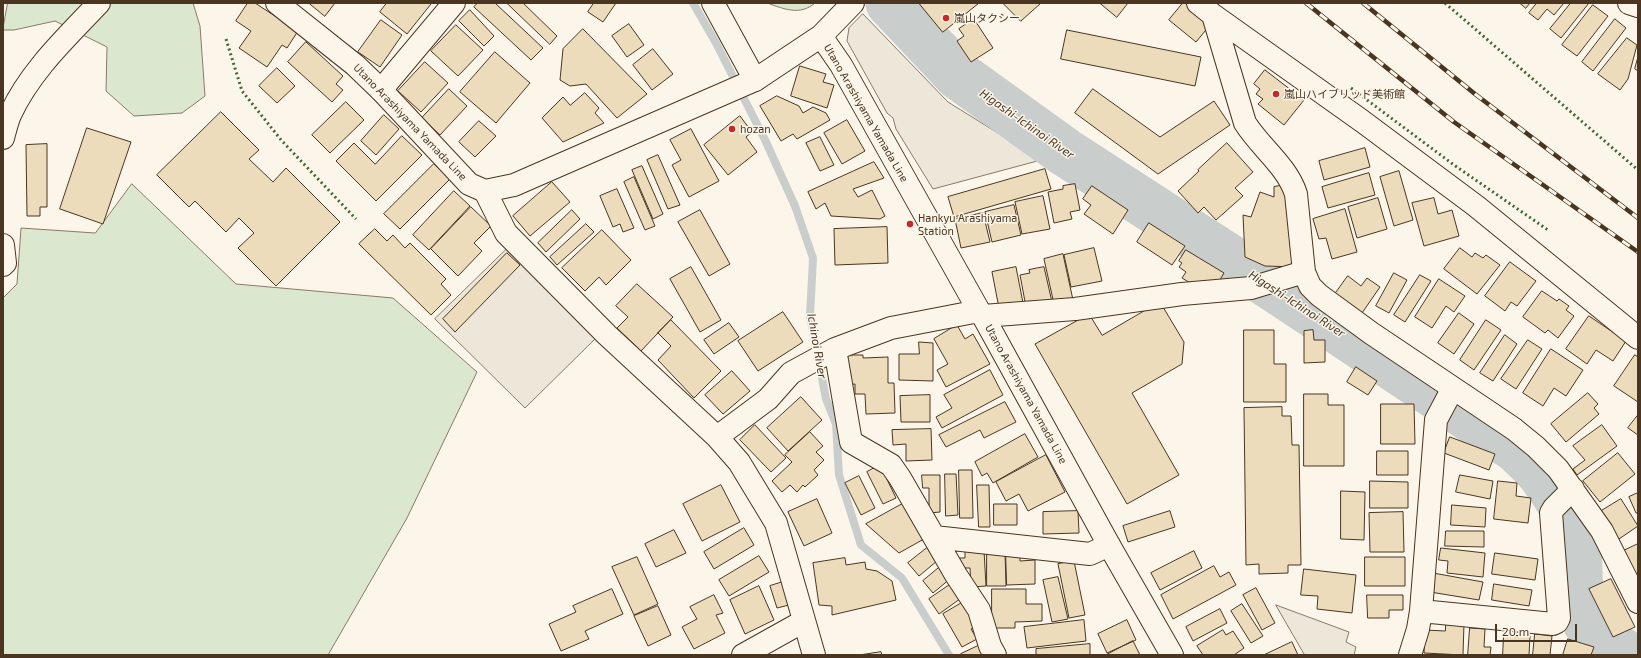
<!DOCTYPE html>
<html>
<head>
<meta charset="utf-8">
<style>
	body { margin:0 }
	#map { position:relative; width:1641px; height:658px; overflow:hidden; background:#fbf6e9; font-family:"Exo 2",sans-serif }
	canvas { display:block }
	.frame { position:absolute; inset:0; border:4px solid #4a3520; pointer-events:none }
	.scale { position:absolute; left:1495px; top:624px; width:82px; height:18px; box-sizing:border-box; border:2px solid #4a3520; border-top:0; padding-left:5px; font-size:12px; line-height:14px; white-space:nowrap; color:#4a3520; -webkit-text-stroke:3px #fbf6e9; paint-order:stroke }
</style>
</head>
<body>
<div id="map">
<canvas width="1641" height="658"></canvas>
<div class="frame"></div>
<div class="scale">20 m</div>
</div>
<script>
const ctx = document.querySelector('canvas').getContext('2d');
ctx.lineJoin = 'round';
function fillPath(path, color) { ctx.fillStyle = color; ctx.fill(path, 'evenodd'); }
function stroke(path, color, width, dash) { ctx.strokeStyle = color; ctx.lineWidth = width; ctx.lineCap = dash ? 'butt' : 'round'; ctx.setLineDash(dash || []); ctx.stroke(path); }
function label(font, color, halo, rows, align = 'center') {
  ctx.font = font + ' "Exo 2","Noto Sans JP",sans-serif'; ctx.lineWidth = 3; ctx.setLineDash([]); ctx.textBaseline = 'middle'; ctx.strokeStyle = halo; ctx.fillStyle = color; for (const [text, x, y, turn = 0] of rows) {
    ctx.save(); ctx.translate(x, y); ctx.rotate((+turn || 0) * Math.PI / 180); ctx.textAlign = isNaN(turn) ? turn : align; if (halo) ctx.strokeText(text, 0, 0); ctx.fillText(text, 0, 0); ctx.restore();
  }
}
const green = new Path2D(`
	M8,3H193L200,26L205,96L182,113L134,116L106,91L107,47L55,21L14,30H3Z
	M767,3H815C800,16 784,9 767,3Z
	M132,184L236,284L393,298L477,372L407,518L328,655H3V298L17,284L21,228L95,233Z`);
fillPath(green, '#dce7d0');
stroke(green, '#887966', 1);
const parking = new Path2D(`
	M863,14L948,102L1041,160L933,189L896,129L893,118L887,113L847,41L849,28Z
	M509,247L596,338L525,408L435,319Z
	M1276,605L1349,632L1346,642L1356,647L1354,655H1305Z`);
fillPath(parking, '#ede7d9');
stroke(parking, '#887966', 1);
stroke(new Path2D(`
	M693,3L716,43L766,142L795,206L813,258L810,316L826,399L836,424L839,475L861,545L902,578L949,655`), '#c9cecd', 8);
stroke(new Path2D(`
	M890,3L958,75L1065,152L1278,290L1516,448C1525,457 1536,466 1543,476C1558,496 1572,520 1576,544C1581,571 1573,604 1590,627C1599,640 1614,646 1626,655`), '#c9cecd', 49);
const building = new Path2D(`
	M248,3H255L298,31L287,48L282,45L267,67L239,48L251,31L236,21Z
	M309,3H335L325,16Z
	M387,3H429L431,4L407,34L380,12Z
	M478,3H495L543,48L531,60L474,7Z
	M507,3H523L557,36L550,44Z
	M594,3H616L603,22L588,12Z
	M919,3H979L943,32Z
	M1003,3H1041L1021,21Z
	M1100,3H1128L1117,17Z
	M1183,3H1185L1210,25L1196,42L1169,20Z
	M1520,3H1530L1526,8Z
	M1537,3H1564L1554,15L1547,9L1538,20L1529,13Z
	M1571,3H1589L1561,38L1550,29Z
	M1593,5L1608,16L1577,56L1562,45Z
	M470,10L494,36L484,46L459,21Z
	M974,19L993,48L971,62L957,41L964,36L959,29Z
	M1615,19L1626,28L1593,71L1582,62Z
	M381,20L402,35L380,67L358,52Z
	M629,24L644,45L627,57L612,36Z
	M456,25L483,50L458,76L431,51Z
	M583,29L647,94L617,118L586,84L570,86L560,80L563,49Z
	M1067,30L1201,57L1195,86L1061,59Z
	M1627,38L1637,45L1628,79L1620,90L1598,74Z
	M306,42L343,76L336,84L343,90L332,102L288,62Z
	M653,49L673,74L652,90L633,65Z
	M495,52L530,83L496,123L460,92Z
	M1638,57V71L1635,69Z
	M425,62L448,83L421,112L398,91Z
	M800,66L826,74L823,82L834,85L827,108L791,96Z
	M277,68L295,86L277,103L259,86Z
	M1265,70L1304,100L1284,125L1258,104L1263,99L1256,94L1260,89L1254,84Z
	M449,89L467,106L440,135L422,118Z
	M1093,89L1160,137L1214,101L1230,125L1158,174L1075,113Z
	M585,93L599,108L595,113L604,123L563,142L542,118L563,97L570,105Z
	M777,96L799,106L803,113L813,107L826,113L830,120L797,139L793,134L781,141L760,106Z
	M346,102L364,120L330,153L312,135Z
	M221,112L259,150L249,159L273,182L286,168L340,222L276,286L238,248L254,233L239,218L226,232L195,201L189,207L157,175Z
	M384,115L399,129L376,155L361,141Z
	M740,116L752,132L746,137L757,152L728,175L704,145Z
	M847,120L865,151L842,164L824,133Z
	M479,121L496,136L475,157L459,142Z
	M87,128L131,142L103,224L60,209Z
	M691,129L719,181L689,197L672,165L681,160L670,140Z
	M402,136L422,155L376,201L336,161L354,143L375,164Z
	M820,137L834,165L820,171L806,143Z
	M1227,143L1253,172L1235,188L1243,196L1216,220L1204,207L1198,213L1178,191L1199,171L1198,170Z
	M47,144V207H40V216H27L26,145Z
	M1365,148L1370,167L1324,180L1319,161Z
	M658,155L680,205L668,209L647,160Z
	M874,162L884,178L853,189L858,197L872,190L885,216L880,219L831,216L825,203L816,209L808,192Z
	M434,164L450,179L400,229L384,214Z
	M642,166L663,214L653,219L632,170Z
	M1045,169L1051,189L954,217L948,197Z
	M1399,171L1413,220L1394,226L1380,177Z
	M1369,173L1375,195L1328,208L1322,187Z
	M634,177L655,226L645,230L624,182Z
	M552,182L570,202L530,236L513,216Z
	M1075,184L1080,210L1070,212L1072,219L1054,223L1048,192L1063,189V186Z
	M1285,185L1297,267L1265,266L1245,257L1243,215L1251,217L1260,192L1274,197V187Z
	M1092,186L1128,210L1113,234L1084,214L1091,205L1083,199Z
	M617,189L634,228L623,232L620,224L613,227L600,196Z
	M454,191L470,206L429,250L413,235Z
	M1043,196L1050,229L1022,234L1015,202Z
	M1378,198L1387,229L1357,238L1348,207Z
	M1434,198L1438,214L1452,210L1459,236L1424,246L1412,203Z
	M1014,205L1021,235L992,242L985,212Z
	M471,207L491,226L474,243L482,251L458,276L431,249Z
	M1345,209L1357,252L1332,259L1326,238L1319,239L1313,219Z
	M572,210L580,219L546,252L538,243Z
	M700,210L730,264L709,276L678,222Z
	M983,213L990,242L961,248L955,219Z
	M1149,223L1185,246L1172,265L1137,242Z
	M586,224L594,232L557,265L550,257Z
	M887,227L888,263L835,265L834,229Z
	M375,229L387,241L393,235L405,248L410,243L446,279L441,284L451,295L431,315L359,244Z
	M602,230L631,260L606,285L599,277L585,291L562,268Z
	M1094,248L1102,281L1071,287L1064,255Z
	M1460,248L1472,257L1475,253L1483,258L1486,255L1500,265L1477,294L1444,269Z
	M1186,250L1224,273L1215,288L1200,289L1182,278L1186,272L1179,267L1182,263L1179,261Z
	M507,253L520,265L455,332L443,319Z
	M1063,254L1073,300L1054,304L1044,259Z
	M1510,262L1536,281L1517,306L1511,302L1505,311L1485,296Z
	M691,267L721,320L700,332L670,279Z
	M1016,267L1023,303L999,308L992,272Z
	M1044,267L1052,302L1026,307L1020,275L1030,273L1029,270Z
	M1394,273L1407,280L1389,313L1376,306Z
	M1420,275L1431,281L1405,322L1394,315Z
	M1348,276L1361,286L1367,278L1380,287L1362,313L1335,294Z
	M1439,279L1465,296L1454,312L1446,306L1432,328L1415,317Z
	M637,284L673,317L641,351L617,328L628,317L616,306Z
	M1542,291L1557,301L1559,299L1569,306L1566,310L1574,316L1558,338L1548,330L1545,333L1523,317Z
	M1160,302L1184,342L1182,364L1132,393L1179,475L1127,504L1035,344L1089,314L1102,335Z
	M783,312L803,342L758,371L738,341Z
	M1459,313L1474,324L1454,354L1438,343Z
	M1589,316L1626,341L1613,361L1596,350L1587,364L1566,349Z
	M671,320L721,371L694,398L658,360L671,346L658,333Z
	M1486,320L1501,330L1474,370L1460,360Z
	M729,323L739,337L714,354L704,340Z
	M957,325L965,339L973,334L990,364L946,387L937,370L948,364L934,339Z
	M1244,330H1274V364H1286V402H1244Z
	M1313,330L1314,340H1325V362L1304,363V331Z
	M1505,335L1517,344L1493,381L1480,373Z
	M1528,340L1542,349L1516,389L1501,379Z
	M919,342L933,343V381L899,380V354H919Z
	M1551,349L1583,370L1566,396L1554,388L1543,406L1523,393Z
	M844,355H863V358L888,357V383H894L895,413L866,414L865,394H855V384L845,385Z
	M1635,355L1638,357V402L1614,386Z
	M1356,367L1377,381L1368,395L1347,382Z
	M990,370L1003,395L942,428L936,417L952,408L944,395Z
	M732,371L750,391L723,414L705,395Z
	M1588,393L1598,404L1594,408L1599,414L1566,442L1551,424Z
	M1304,394H1328V405H1344V466H1304Z
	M930,395V422H901L900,396Z
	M801,397L822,420L788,451L767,428Z
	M1005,402L1016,422L984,438L980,430L946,447L939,435Z
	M1381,404H1414L1415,444H1381Z
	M1282,407V416H1291L1292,445H1299L1301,565H1288V573L1259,574V564L1246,565L1244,408Z
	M1638,415V435L1628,428Z
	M755,425L786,458L771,472L740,440Z
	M1602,425L1617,446L1577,475L1573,469L1585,460L1573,446Z
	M931,429L932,460L906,461V444L893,445L892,430Z
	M810,432L823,446L816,452L824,460L814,470L818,475L805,487L803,485L797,492L790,485L782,492L772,481L792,462L785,455Z
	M1025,434L1038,457L993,483L987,473L982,476L975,462Z
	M1450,437L1495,454L1489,470L1444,453Z
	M1377,451H1408V475H1377Z
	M1618,453L1635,474L1600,502L1583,481Z
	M1046,455L1065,492L1028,511L1019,494L1006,501L996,482Z
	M880,465L896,498L883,504L867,472Z
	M959,470H972L973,518H960Z
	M945,474H956L958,515L946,516Z
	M922,475H940V512L929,513V488H923Z
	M1460,475L1493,481L1490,499L1456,492Z
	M859,476L875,508L861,515L845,483Z
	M1370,481L1408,482V508H1370Z
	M1498,481L1517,483L1516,496L1531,498L1528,523L1494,519Z
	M721,485L740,522L702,541L683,504Z
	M977,485H989L990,527H979Z
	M1341,491L1365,492L1364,540L1341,539Z
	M1638,493V513H1636L1629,497Z
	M817,499L832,533L804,546L788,512Z
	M1621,499L1638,526L1616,541L1598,513Z
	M906,502L931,535L899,553L866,524Z
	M994,504H1017V525H994Z
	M1452,505L1486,508L1485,527L1451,525Z
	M1078,511L1079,533L1043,534V512Z
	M1170,511L1175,527L1128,542L1123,526Z
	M1403,512L1404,552H1370L1369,513Z
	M744,528L754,545L714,569L704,552Z
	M674,530L686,553L656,567L645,544Z
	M1446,531H1484V547L1445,546Z
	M1638,544V579L1619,553Z
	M927,548L937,561L919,576L908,563Z
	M1441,548L1485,553L1483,577L1447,573L1448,561L1439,560Z
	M984,550L986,586L971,587L970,568H960L959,558H965V551Z
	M1194,551L1202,568L1160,590L1151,573Z
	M987,552H1005L1006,586H987Z
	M1006,553H1020V561L1035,560V584L1007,585Z
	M1495,553L1538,559L1535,580L1492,574Z
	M759,556L769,572L729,596L719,580Z
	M637,557L658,604L634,615L612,567Z
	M1365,557H1405V586H1365Z
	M845,558L846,565L865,562L866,569L877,571L892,581L896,600L832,615V606L819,605L813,563Z
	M1074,561L1085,615L1069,618L1058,564Z
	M941,566L951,578L933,593L923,581Z
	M1214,566L1220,577L1229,572L1236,585L1173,619L1161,595Z
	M1304,569L1356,575L1352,613L1317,609L1318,596L1301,595Z
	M1433,573L1483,582L1479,600L1430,592Z
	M1058,577L1068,619L1052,622L1043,580Z
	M1611,579L1635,627L1613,637L1589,589Z
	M786,581L793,604L777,608L770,586Z
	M954,582L964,596L939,614L929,599Z
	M1494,584L1532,590L1529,606L1492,600Z
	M759,586L774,620L745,634L730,600Z
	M1256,588L1275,623L1262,630L1243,595Z
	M612,589L623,614L585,631L589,639L561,651L549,624L576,612L573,606Z
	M992,589H1026V604H1042V621L1015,622V628H992Z
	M714,595L723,613L716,615L725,633L694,649L682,627L697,619L690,607Z
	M1367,595H1403V610H1389V618H1368Z
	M965,601L979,625L971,629L977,639L962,647L943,614Z
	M1242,604L1263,636L1251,643L1231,611Z
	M658,606L671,635L648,646L634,616Z
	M1220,609L1227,623L1193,641L1186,627Z
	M1084,620L1086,641L1027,648L1024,627Z
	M1127,620L1136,640L1107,653L1098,634Z
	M1446,622L1464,623L1463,655L1424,653L1425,630L1445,631Z
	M1470,628L1485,629L1484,647H1491L1490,655H1468Z
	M1223,630L1226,635L1233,631L1244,648L1234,655H1203L1197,646Z
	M1535,634L1552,636L1550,655H1533Z
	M1504,635L1530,636L1529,655H1503Z
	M1568,639L1594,647L1591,655H1563Z
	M1133,641L1140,655H1106Z
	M1292,642L1298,655H1264Z
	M1090,644V655H1036V649Z
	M980,645L985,655H962L961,654Z
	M881,652L882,655H860Z`);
fillPath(building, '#ecdcbc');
stroke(building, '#4a3520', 1);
const minor = new Path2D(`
	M713,3L755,80
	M1198,3L1213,15L1245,123C1260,147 1287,166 1296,194L1304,272L1310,286L1319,295L1371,333L1514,429L1536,447L1558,469L1602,531L1638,602
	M1629,3L1638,6
	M1213,15L1362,121L1476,206L1638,338
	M381,90L454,3
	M3,138C5,131 7,122 10,115C30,71 67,37 99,3
	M485,191L506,233L607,335L717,437L739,462L776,523L814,655
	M3,245L5,263L3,265
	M983,316L1075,309L1182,294L1251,288L1304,272
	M835,349L851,442L891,465L900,478L956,575L979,610L990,646L995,655
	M717,437L768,399L791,373L835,349L891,328L979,311
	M934,537L1090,554L1109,545
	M1421,611L1553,624L1557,622L1559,618L1551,513L1554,508L1573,489
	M743,655L804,621
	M1410,655L1418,629L1421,611L1436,420L1453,388`);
const major = new Path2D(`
	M277,3L355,65L381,90L469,184L485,191L514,185L755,80L821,36L853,3
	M821,36L841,65L979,311L983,316L1109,545L1172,655`);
stroke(minor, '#4a3520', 24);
stroke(major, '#4a3520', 24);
stroke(minor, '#fbf6e9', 22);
stroke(major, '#fbf6e9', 22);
const rail = new Path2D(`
	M1306,3L1454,122L1638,252
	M1363,3L1475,94L1638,218`);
stroke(rail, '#4a3520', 4.5);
stroke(rail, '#fbf6e9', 3, [9]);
stroke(new Path2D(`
	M1445,3L1638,170
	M226,39L242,91L282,141L356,219
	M1351,88L1454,165L1548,230`), '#436837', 3, [2, 3]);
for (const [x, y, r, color] of [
	[946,18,4,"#c62828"],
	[1276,94,4,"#c62828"],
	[732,129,4,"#c62828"],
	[910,224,4,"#c62828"]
]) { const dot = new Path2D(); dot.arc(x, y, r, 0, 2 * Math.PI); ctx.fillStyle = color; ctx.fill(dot); stroke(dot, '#fbf6e9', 1.5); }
label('11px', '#4a3520', '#fbf6e9', [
	["嵐山タクシー",954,18],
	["嵐山ハイブリッド美術館",1284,94],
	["hozan",740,129],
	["Hankyu Arashiyama",918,218],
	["Station",918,231]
], 'left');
label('11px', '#4a3520', '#fbf6e9', [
	["Utano Arashiyama Yamada Line",866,113,60],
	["Utano Arashiyama Yamada Line",410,122,46],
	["Utano Arashiyama Yamada Line",1026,394,61]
]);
label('italic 12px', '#4a3520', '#fbf6e9', [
	["Higashi-Ichinoi River",1027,124,35],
	["Higashi-Ichinoi River",1297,304,33],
	["Ichinoi River",817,346,80]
]);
</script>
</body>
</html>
